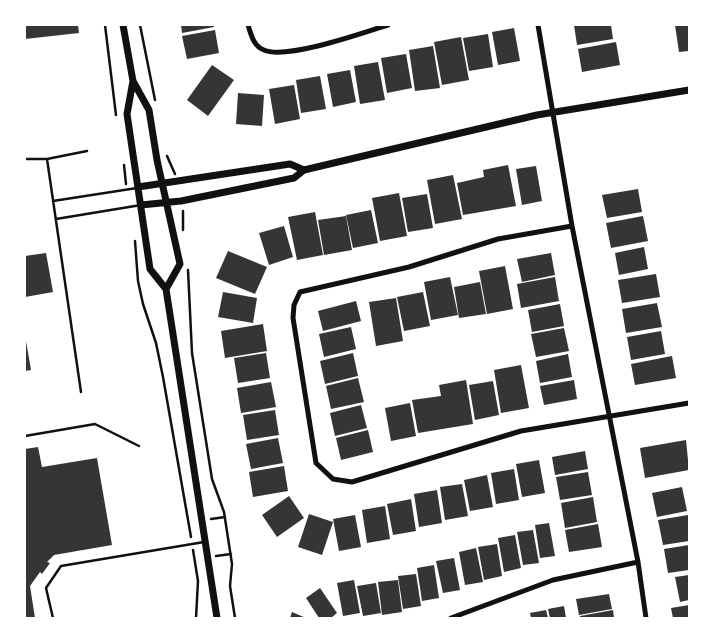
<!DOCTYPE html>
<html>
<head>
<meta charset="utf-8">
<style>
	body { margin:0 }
	#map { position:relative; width:714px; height:643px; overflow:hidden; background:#fff; font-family:Manrope,sans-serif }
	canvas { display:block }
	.frame { position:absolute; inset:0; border:26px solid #fff; pointer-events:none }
</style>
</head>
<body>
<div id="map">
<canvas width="714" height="643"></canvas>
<div class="frame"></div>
</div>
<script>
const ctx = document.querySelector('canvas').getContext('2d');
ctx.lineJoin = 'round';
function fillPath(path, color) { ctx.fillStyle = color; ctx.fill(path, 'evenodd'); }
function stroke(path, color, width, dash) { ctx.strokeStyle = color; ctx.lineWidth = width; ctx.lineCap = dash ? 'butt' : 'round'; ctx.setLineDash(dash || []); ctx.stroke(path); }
fillPath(new Path2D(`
	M25,25H78L79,33L25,39Z
	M181,25H214V27L182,33Z
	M574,25H611L613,39L577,45Z
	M675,25H689V51L679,52Z
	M514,28L520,61L498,65L492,32Z
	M215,30L219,53L187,59L182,36Z
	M488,34L493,67L469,71L463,38Z
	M461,37L469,80L442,85L434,42Z
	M616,42L620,65L582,72L578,49Z
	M433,46L440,88L415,91L409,50Z
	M406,54L412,88L387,93L381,58Z
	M378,62L385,100L360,104L354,66Z
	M212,65L234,80L208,116L187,100Z
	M350,70L356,102L333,107L327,74Z
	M320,76L326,109L301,113L296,80Z
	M294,85L300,119L275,124L269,89Z
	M238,93L264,95L262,126L236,124Z
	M508,165L516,206L463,215L457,183L484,177L483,170Z
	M536,166L542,201L522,205L516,169Z
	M453,175L462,219L435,224L427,180Z
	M638,189L642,212L607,218L602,195Z
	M399,193L407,236L380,241L372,198Z
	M427,194L433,228L408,232L402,198Z
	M371,210L378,243L353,248L346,215Z
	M315,212L323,255L297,260L288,217Z
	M346,216L352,250L324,255L318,220Z
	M643,216L648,241L611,248L606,223Z
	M284,226L293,257L269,265L259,233Z
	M644,247L648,269L619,275L615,253Z
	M228,251L267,267L255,294L216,278Z
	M46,253L53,292L25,297V256Z
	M551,253L555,275L522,282L517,259Z
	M505,266L513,309L487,314L479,271Z
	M656,274L660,297L622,303L618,280Z
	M450,277L458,315L431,320L424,282Z
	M555,277L559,301L521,308L517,284Z
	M480,282L486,314L459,318L454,287Z
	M223,292L257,298L253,323L218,317Z
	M423,292L430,326L404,331L397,297Z
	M396,298L403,341L376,346L369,302Z
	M356,301L361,321L323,331L318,311Z
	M657,303L662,327L626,333L622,309Z
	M560,304L564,326L532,332L528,310Z
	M263,324L267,351L225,358L221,331Z
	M351,327L356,349L324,357L319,334Z
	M564,328L569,351L536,357L531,334Z
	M661,331L665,354L631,360L627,337Z
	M26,341L31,370L25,371V342Z
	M266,353L270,378L238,383L234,358Z
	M353,353L358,376L325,384L320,361Z
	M568,354L572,377L540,383L536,361Z
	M672,356L676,378L635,385L631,364Z
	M521,365L529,408L501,413L494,370Z
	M358,378L364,402L331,409L326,386Z
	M466,380L473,424L418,433L412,400L441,396L439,385Z
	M574,380L577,399L544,405L540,386Z
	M493,381L499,415L475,420L469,385Z
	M271,382L276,407L241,413L237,388Z
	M410,403L416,436L391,441L385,408Z
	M361,405L367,428L335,436L330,413Z
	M275,410L279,435L247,440L243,415Z
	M368,430L373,452L341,460L336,438Z
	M278,438L283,463L251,469L246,444Z
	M686,440L689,470L645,478L640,448Z
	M38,447L42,467L97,458L112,545L54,555L47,562L50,563L42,574L40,572L30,586L35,618H25V449Z
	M585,451L588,469L555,475L552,457Z
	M539,460L545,493L522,497L516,464Z
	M284,466L288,491L253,497L249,472Z
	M514,469L519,500L496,504L491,473Z
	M588,472L592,495L560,500L556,477Z
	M487,475L493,507L470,511L464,480Z
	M462,484L468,516L445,520L440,487Z
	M682,487L687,511L657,517L652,493Z
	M437,490L442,523L419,527L414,494Z
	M289,496L304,518L277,537L262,515Z
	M593,497L597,522L565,528L561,503Z
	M411,499L416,531L393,535L387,504Z
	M385,506L390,539L367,543L362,510Z
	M309,514L333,522L322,555L298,547Z
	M355,515L361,547L339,551L333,519Z
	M688,515L689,541L663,545L658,520Z
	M549,523L555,556L540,558L535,525Z
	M598,524L602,547L569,552L565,530Z
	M533,530L539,563L523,565L517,532Z
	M515,535L521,568L504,572L498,538Z
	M497,544L502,576L484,580L478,547Z
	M689,545V570L668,573L664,549Z
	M476,548L483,582L465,585L459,552Z
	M454,558L460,590L443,593L436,561Z
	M434,565L439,598L422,601L417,568Z
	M416,574L421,606L403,609L398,576Z
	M689,575V600L680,602L675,577Z
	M354,580L360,613L343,616L337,583Z
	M398,580L402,612L382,615L378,582Z
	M376,583L381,613L363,616L357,586Z
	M320,588L337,613L331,618H319L306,598Z
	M609,594L612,609L579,615L576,599Z
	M689,605V618H673L671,608Z
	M564,606L566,618H550L548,609Z
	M546,610L548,618H531L530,613Z
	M613,610L614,618H580V616Z
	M292,612L306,618H290Z`), '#353535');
stroke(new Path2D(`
	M105,25L116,115
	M140,25L155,100
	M167,156L175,174
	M124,165L126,184
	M183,211V230
	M135,241L138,281L143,304L156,343L163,377L191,537
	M188,270L192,353L212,479L224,512L232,564L230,586L235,618
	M211,519L225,517
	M193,550L198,581L196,618
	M216,556L231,554`), '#111', 2.5);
stroke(new Path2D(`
	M25,159H47L87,151
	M47,159L81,392
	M53,201L137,188
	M56,219L141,205
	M25,436L95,424L139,446
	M53,618L46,588L61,566L204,542`), '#111', 2.5);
stroke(new Path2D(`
	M248,25C251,34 253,46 264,50C286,60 363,33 388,25
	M538,25L572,226L638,562L646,618
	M572,226L498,239L409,267L300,292L294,305L293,318L316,463L333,479L352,482L521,431L689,403
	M451,618L553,580L638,562`), '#111', 5);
stroke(new Path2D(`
	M123,25L133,81L149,110L157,160L180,264L166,289
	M133,81L127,114L150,269L166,289L217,618
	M138,187L290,164L304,170
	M141,205L181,201L294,178L304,170L537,115L689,90`), '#111', 7);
</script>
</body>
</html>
